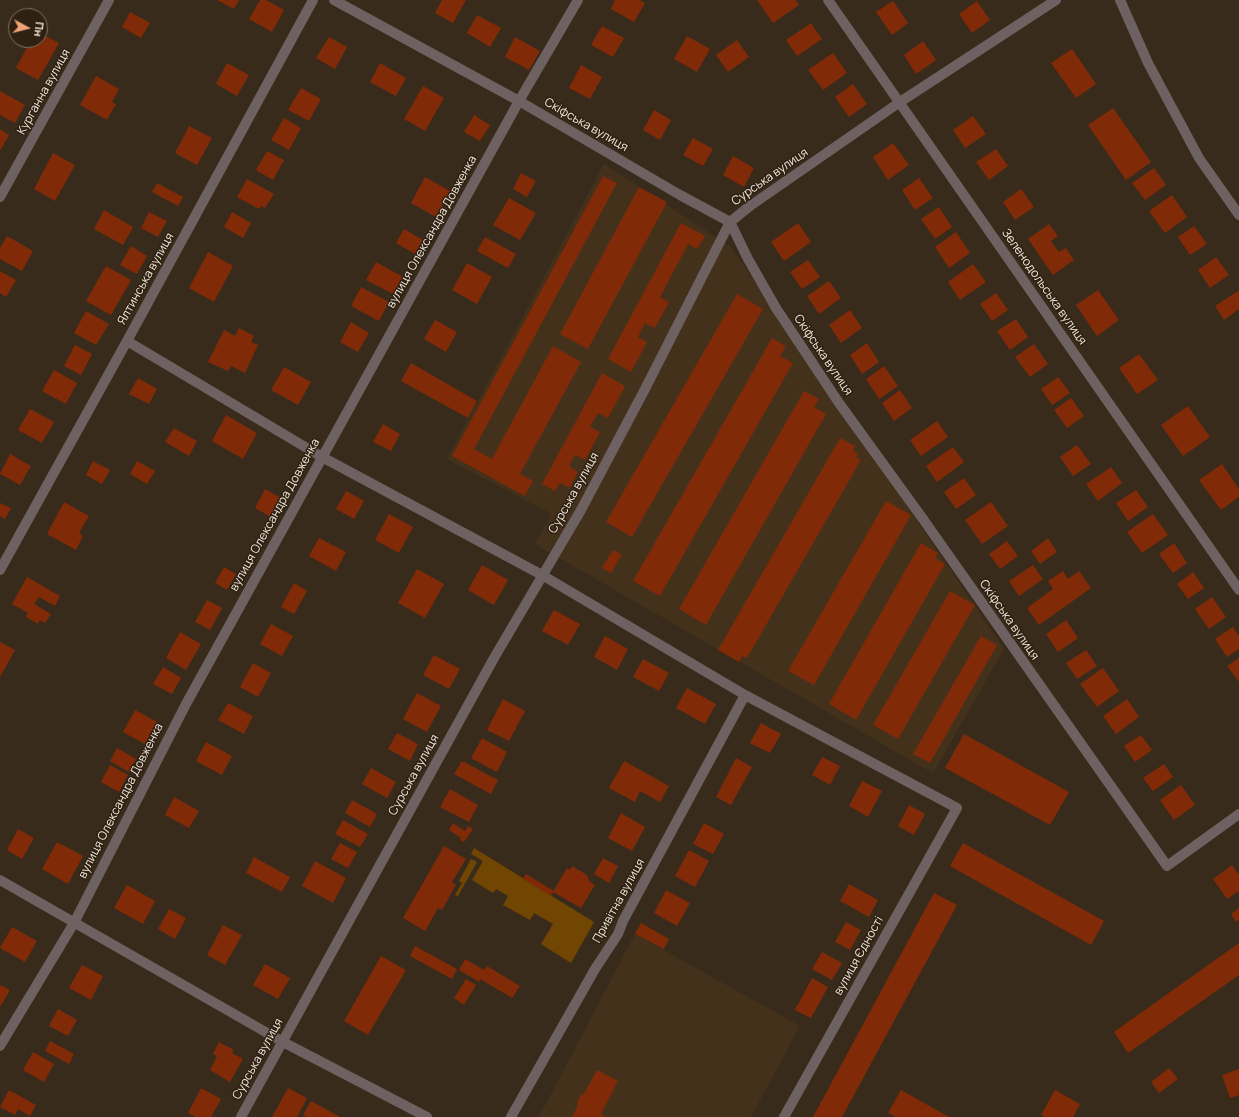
<!DOCTYPE html>
<html>
<head>
<meta charset="utf-8">
<style>
	body { margin:0 }
	#map { position:relative; width:1239px; height:1117px; overflow:hidden; background:#392b1b; font-family:Manrope,sans-serif }
	canvas { display:block }
	.north { position:absolute; left:8px; top:8px; width:40px; height:40px; box-sizing:border-box; background:#2f2112; border:1px solid #7d7164; border-radius:50%; rotate:97deg; font-size:11px; font-weight:700; line-height:16px; text-align:center; color:#f1e8de }
	.north::after { content:''; display:block; margin:auto; width:14px; height:18px; background:#efa377; clip-path:polygon(50% 0,100% 100%,50% 72%,0 100%) }
</style>
</head>
<body>
<div id="map">
<canvas width="1239" height="1117"></canvas>
<div class="north">Пн</div>
</div>
<script>
const ctx = document.querySelector('canvas').getContext('2d');
ctx.lineJoin = 'round';
function fillPath(path, color) { ctx.fillStyle = color; ctx.fill(path, 'evenodd'); }
function stroke(path, color, width, dash) { ctx.strokeStyle = color; ctx.lineWidth = width; ctx.lineCap = dash ? 'butt' : 'round'; ctx.setLineDash(dash || []); ctx.stroke(path); }
function label(font, color, halo, rows, align = 'center') {
  ctx.font = font + ' Manrope,sans-serif'; ctx.lineWidth = 3; ctx.setLineDash([]); ctx.textBaseline = 'middle'; ctx.strokeStyle = halo; ctx.fillStyle = color; for (const [text, x, y, turn = 0] of rows) {
    ctx.save(); ctx.translate(x, y); ctx.rotate((+turn || 0) * Math.PI / 180); ctx.textAlign = isNaN(turn) ? turn : align; if (halo) ctx.strokeText(text, 0, 0); ctx.fillText(text, 0, 0); ctx.restore();
  }
}
fillPath(new Path2D(`
	M604,164L731,247L1004,649L933,773L535,544L552,514L447,459Z
	M635,934L800,1026L751,1117H539Z`), '#44311b');
fillPath(new Path2D(`
	M474,848L594,922L571,963L541,944L553,924L534,913L530,920L503,905L508,896L496,889L493,893L472,880L483,861L471,854Z
	M471,859L477,862L458,896L455,895L462,883L459,881Z`), '#714603');
fillPath(new Path2D(`
	M217,0H239L234,9Z
	M260,0H266L284,10L272,32L249,19Z
	M442,0H466L453,23L435,13Z
	M615,0H639L645,3L634,22L611,9Z
	M757,0H796L799,5L773,23Z
	M893,1L908,23L892,35L876,12Z
	M977,1L990,20L972,33L959,14Z
	M130,12L150,23L141,38L122,27Z
	M477,15L501,28L490,47L467,33Z
	M811,23L822,39L797,56L786,40Z
	M602,26L624,38L613,57L591,45Z
	M40,33L59,43L38,80L16,68L31,40H40Z
	M687,36L710,49L697,72L674,59Z
	M329,37L347,47L335,69L316,58Z
	M515,37L540,51L529,70L505,57Z
	M737,40L749,57L728,72L716,55Z
	M923,41L936,60L916,74L904,55Z
	M1072,49L1096,84L1076,98L1051,63Z
	M833,53L847,73L823,90L808,70Z
	M227,63L249,75L237,96L216,84Z
	M380,63L406,78L396,96L370,82Z
	M581,65L602,77L590,99L569,88Z
	M96,76L119,89L112,102L116,104L107,120L80,105Z
	M853,84L867,104L849,117L835,97Z
	M423,86L444,98L425,131L404,119Z
	M301,88L321,99L309,121L288,110Z
	M0,91L25,105L15,123L0,115Z
	M1113,108L1151,162L1126,180L1088,125Z
	M654,110L671,120L660,140L643,130Z
	M474,115L490,125L480,141L464,132Z
	M973,116L986,134L965,148L953,130Z
	M284,118L301,128L289,150L271,140Z
	M189,126L212,138L197,165L175,153Z
	M0,129L9,135L0,151Z
	M693,138L713,149L703,166L683,155Z
	M893,143L909,165L888,180L873,157Z
	M996,149L1008,166L989,180L976,162Z
	M267,151L284,160L273,180L256,170Z
	M53,153L75,165L55,201L34,189Z
	M733,156L754,168L744,187L723,175Z
	M1154,168L1166,185L1145,200L1132,183Z
	M521,173L536,181L527,197L513,189Z
	M603,176L617,183L474,449L492,459L553,346L581,362L520,474L533,481L525,496L452,456Z
	M425,177L450,191L436,217L411,203Z
	M919,178L933,198L915,210L902,190Z
	M247,179L274,194L265,208L261,206L259,209L237,197Z
	M157,183L183,197L178,206L152,192Z
	M639,187L667,202L588,349L560,334Z
	M1021,189L1034,207L1015,220L1003,202Z
	M1172,195L1187,217L1165,233L1149,211Z
	M509,198L536,213L520,240L493,225Z
	M939,207L952,227L935,239L921,219Z
	M104,210L133,227L123,245L94,229Z
	M149,212L167,221L158,237L141,228Z
	M232,212L251,223L243,238L224,227Z
	M681,223L705,236L697,249L688,244L660,297L669,302L655,328L645,323L638,337L647,342L631,372L608,359Z
	M798,223L811,242L784,261L771,242Z
	M1049,224L1058,236L1051,241L1059,252L1066,248L1074,260L1053,275L1028,239Z
	M1194,226L1207,244L1190,255L1178,237Z
	M404,229L423,240L415,254L396,243Z
	M956,232L970,253L949,268L935,247Z
	M7,236L33,251L22,271L0,259V248Z
	M485,237L516,254L508,268L477,251Z
	M131,246L147,256L137,274L120,265Z
	M208,252L233,266L214,302L189,288Z
	M1216,257L1229,275L1210,288L1198,270Z
	M808,260L820,277L802,289L790,272Z
	M376,262L403,277L393,294L366,280Z
	M467,263L492,277L477,304L452,290Z
	M973,264L986,282L960,300L948,282Z
	M106,266L131,280L111,315L86,301Z
	M0,271L16,280L6,297L0,293Z
	M829,281L841,298L819,314L807,296Z
	M361,287L389,302L379,321L351,306Z
	M1098,290L1119,320L1097,336L1076,305Z
	M1238,291L1239,292V309L1224,320L1215,306Z
	M996,293L1008,310L992,321L980,304Z
	M737,294L763,309L632,537L606,522Z
	M850,310L862,328L841,343L829,325Z
	M86,311L109,324L96,345L74,333Z
	M1016,319L1028,337L1010,350L997,331Z
	M435,320L457,332L446,352L424,339Z
	M351,322L369,333L358,352L340,342Z
	M239,328L254,336L251,342L258,345L245,373L231,366L228,371L208,362L224,330L235,336Z
	M772,338L786,346L780,356L793,363L660,596L633,581Z
	M867,343L879,362L862,374L850,355Z
	M1034,344L1048,364L1030,377L1015,357Z
	M75,345L92,354L81,375L64,366Z
	M1139,354L1158,380L1137,394L1119,368Z
	M411,363L477,401L468,418L401,381Z
	M884,366L898,386L879,399L866,379Z
	M284,367L311,382L298,405L271,390Z
	M54,370L77,383L66,404L42,391Z
	M602,373L625,386L608,418L598,413L590,427L600,432L585,460L575,455L569,466L578,472L570,488L560,483L555,491L542,484Z
	M1058,377L1070,393L1052,405L1041,389Z
	M138,378L157,389L149,404L129,394Z
	M900,390L912,408L894,421L882,403Z
	M804,391L819,399L814,407L826,414L706,625L679,609Z
	M1071,398L1084,416L1067,428L1054,410Z
	M1188,406L1210,437L1183,456L1161,425Z
	M30,409L54,422L42,443L18,430Z
	M226,415L257,433L243,459L212,441Z
	M937,421L948,437L921,456L910,440Z
	M383,424L400,434L391,451L373,442Z
	M174,428L197,441L189,456L165,442Z
	M840,438L855,446L853,451L858,453L856,457L861,460L747,658L742,656L739,662L718,650Z
	M1077,445L1091,464L1073,476L1060,457Z
	M953,447L964,462L937,482L926,466Z
	M10,454L31,466L20,485L0,474Z
	M93,461L110,470L102,484L86,475Z
	M137,461L155,471L147,484L130,474Z
	M1222,464L1239,489V497L1221,510L1199,480Z
	M1111,467L1122,483L1098,501L1086,484Z
	M964,478L976,495L956,509L944,492Z
	M265,489L281,498L271,517L255,508Z
	M1136,490L1148,507L1128,521L1116,503Z
	M346,491L364,501L354,519L336,509Z
	M886,501L911,515L814,685L788,671Z
	M64,502L89,516L79,533L83,536L76,550L47,534Z
	M991,502L1008,526L982,544L965,520Z
	M0,503L11,508L5,519L0,516Z
	M389,514L413,527L399,553L375,540Z
	M1153,514L1168,535L1142,553L1127,532Z
	M319,538L346,552L336,571L309,556Z
	M1048,538L1057,552L1040,564L1031,551Z
	M1007,541L1018,556L1000,569L989,554Z
	M921,543L938,553L935,558L945,564L856,720L829,704Z
	M1174,543L1187,563L1173,573L1159,554Z
	M613,550L622,555L611,573L602,568Z
	M482,565L508,580L494,605L468,590Z
	M1033,565L1043,579L1019,596L1009,581Z
	M224,567L236,574L227,590L215,583Z
	M417,569L444,584L425,618L398,603Z
	M1063,571L1068,579L1079,571L1091,588L1039,625L1027,608L1053,589L1048,581Z
	M1193,572L1204,588L1188,599L1177,584Z
	M27,577L60,596L55,606L39,597L34,604L51,614L45,623L40,620L38,624L26,617L28,613L12,604Z
	M294,583L307,591L294,614L281,607Z
	M950,591L975,605L898,739L873,725Z
	M1212,597L1226,617L1209,629L1195,609Z
	M207,600L222,608L210,630L195,622Z
	M554,610L580,624L568,645L542,631Z
	M1066,620L1078,638L1058,652L1046,634Z
	M271,624L293,636L282,656L260,644Z
	M1233,627L1239,636V649L1227,657L1215,639Z
	M180,632L201,644L186,670L166,658Z
	M605,636L628,649L617,670L594,657Z
	M981,636L997,645L930,763L913,754Z
	M0,642L15,650L0,677Z
	M1086,650L1097,666L1077,679L1066,663Z
	M434,655L460,669L449,689L423,675Z
	M1239,658V682L1227,666Z
	M643,659L669,673L659,691L633,677Z
	M253,663L271,673L258,697L240,687Z
	M163,667L181,678L172,694L153,684Z
	M1103,668L1119,691L1097,707L1080,684Z
	M687,688L716,704L705,724L676,708Z
	M417,693L441,706L427,732L403,719Z
	M503,699L525,711L509,741L487,730Z
	M1127,699L1139,717L1116,734L1103,716Z
	M228,703L253,716L244,734L218,720Z
	M135,710L157,722L145,744L123,732Z
	M761,723L781,734L770,753L750,743Z
	M397,733L418,744L410,761L388,749Z
	M964,734L1069,792L1050,825L945,768Z
	M1141,735L1152,750L1135,762L1124,746Z
	M482,738L507,752L497,772L471,758Z
	M206,742L232,756L222,775L196,761Z
	M117,748L136,759L129,772L110,761Z
	M822,757L840,766L830,785L812,775Z
	M736,758L752,767L731,805L716,797Z
	M462,761L498,780L491,794L454,774Z
	M624,761L669,786L660,802L640,791L635,802L609,788Z
	M1164,764L1173,777L1153,791L1143,778Z
	M110,765L128,775L119,792L101,782Z
	M371,768L396,782L387,798L362,784Z
	M862,781L882,791L868,817L849,806Z
	M1181,785L1195,805L1174,820L1160,800Z
	M450,789L478,805L469,822L440,807Z
	M174,797L199,811L189,828L165,815Z
	M352,800L377,814L370,827L345,813Z
	M909,805L925,814L914,835L898,826Z
	M621,813L645,827L632,851L608,838Z
	M343,820L368,834L360,847L335,834Z
	M453,823L465,831L468,826L473,829L464,842L460,840L461,838L449,830Z
	M704,823L724,834L713,854L693,844Z
	M18,829L34,838L22,859L7,850Z
	M57,842L83,856L68,884L42,869Z
	M340,843L357,852L348,868L331,859Z
	M963,843L1104,921L1091,945L950,866Z
	M444,846L466,859L452,882L456,885L442,910L438,908L425,931L403,918Z
	M689,850L709,861L695,887L675,876Z
	M254,857L290,877L282,892L246,873Z
	M603,858L618,866L609,883L594,874Z
	M315,861L346,878L333,903L302,886Z
	M1232,865L1239,875V891L1227,899L1213,879Z
	M572,866L587,875L590,882L595,885L581,908L553,892L567,868L570,870Z
	M526,874L554,891L551,896L523,879Z
	M849,884L878,900L869,917L840,901Z
	M127,885L155,901L143,924L114,908Z
	M666,890L690,903L677,926L654,913Z
	M934,893L957,905L842,1117H813Z
	M1239,908V920L1236,922L1231,914Z
	M169,909L186,918L175,939L158,929Z
	M846,922L861,930L850,950L835,942Z
	M641,923L669,939L664,949L635,934Z
	M223,925L242,935L225,965L207,955Z
	M12,927L37,941L25,962L0,948Z
	M1239,943V975L1128,1053L1114,1032Z
	M415,946L457,969L452,979L410,956Z
	M822,952L842,963L832,980L812,969Z
	M381,956L406,970L368,1035L344,1021Z
	M465,959L484,970L487,966L520,986L512,998L480,979L479,982L459,970Z
	M265,964L290,978L278,999L253,985Z
	M82,965L103,976L91,1000L69,988Z
	M812,978L828,987L811,1018L795,1010Z
	M466,979L476,985L464,1005L454,998Z
	M0,985L10,990L0,1007Z
	M58,1009L77,1020L68,1036L49,1026Z
	M50,1041L74,1054L69,1064L45,1051Z
	M219,1042L234,1050L232,1053L243,1059L230,1082L210,1070L217,1056L213,1054Z
	M33,1052L54,1064L44,1082L23,1070Z
	M1169,1068L1178,1079L1159,1093L1151,1082Z
	M1239,1069V1095L1230,1098L1222,1075Z
	M597,1070L618,1081L601,1114L606,1117H572L578,1105L577,1102L581,1095L584,1094Z
	M201,1088L221,1099L211,1117H196L188,1113Z
	M288,1088L307,1098L297,1117H272Z
	M9,1090L36,1105L30,1116L18,1109L15,1115L0,1107Z
	M901,1090L949,1117H896L888,1113Z
	M1055,1090L1080,1104L1073,1117H1045L1041,1115Z
	M311,1101L340,1117H307L303,1115Z`), '#812a08');
stroke(new Path2D(`
	M334,0L519,101L680,195L730,222L748,259L776,308L839,403L923,519L1167,866L1239,814
	M828,0L1239,590
	M0,197L109,0
	M127,341L322,457L542,575L745,695L957,808L784,1117
	M0,570L127,341L313,0
	M0,880L283,1042
	M0,1046L74,923L186,704L519,101L578,0
	M511,1117L595,969L618,934L623,921L745,695`), '#6d6161', 10);
stroke(new Path2D(`
	M1120,0L1148,63L1199,158L1239,215
	M283,1042L427,1117
	M241,1117L494,658L581,510L645,389L730,222L750,206L900,102L1056,0`), '#6d6161', 10);
label('12px', '#f1e8de', '#2f2112', [
	["Курганна вулиця",44,92,-61],
	["Скіфська вулиця",586,125,30],
	["Сурська вулиця",770,177,-35],
	["вулиця Олександра Довженка",432,232,-61],
	["Ялтинська вулиця",146,279,-61],
	["Зеленодольська вулиця",1044,287,55],
	["Скіфська вулиця",823,355,56],
	["Сурська вулиця",574,493,-61],
	["вулиця Олександра Довженка",275,515,-61],
	["Скіфська вулиця",1009,620,55],
	["Сурська вулиця",414,775,-61],
	["вулиця Олександра Довженка",121,801,-63],
	["Привітна вулиця",619,901,-61],
	["вулиця Єдності",859,956,-61],
	["Сурська вулиця",258,1059,-61]
]);
</script>
</body>
</html>
